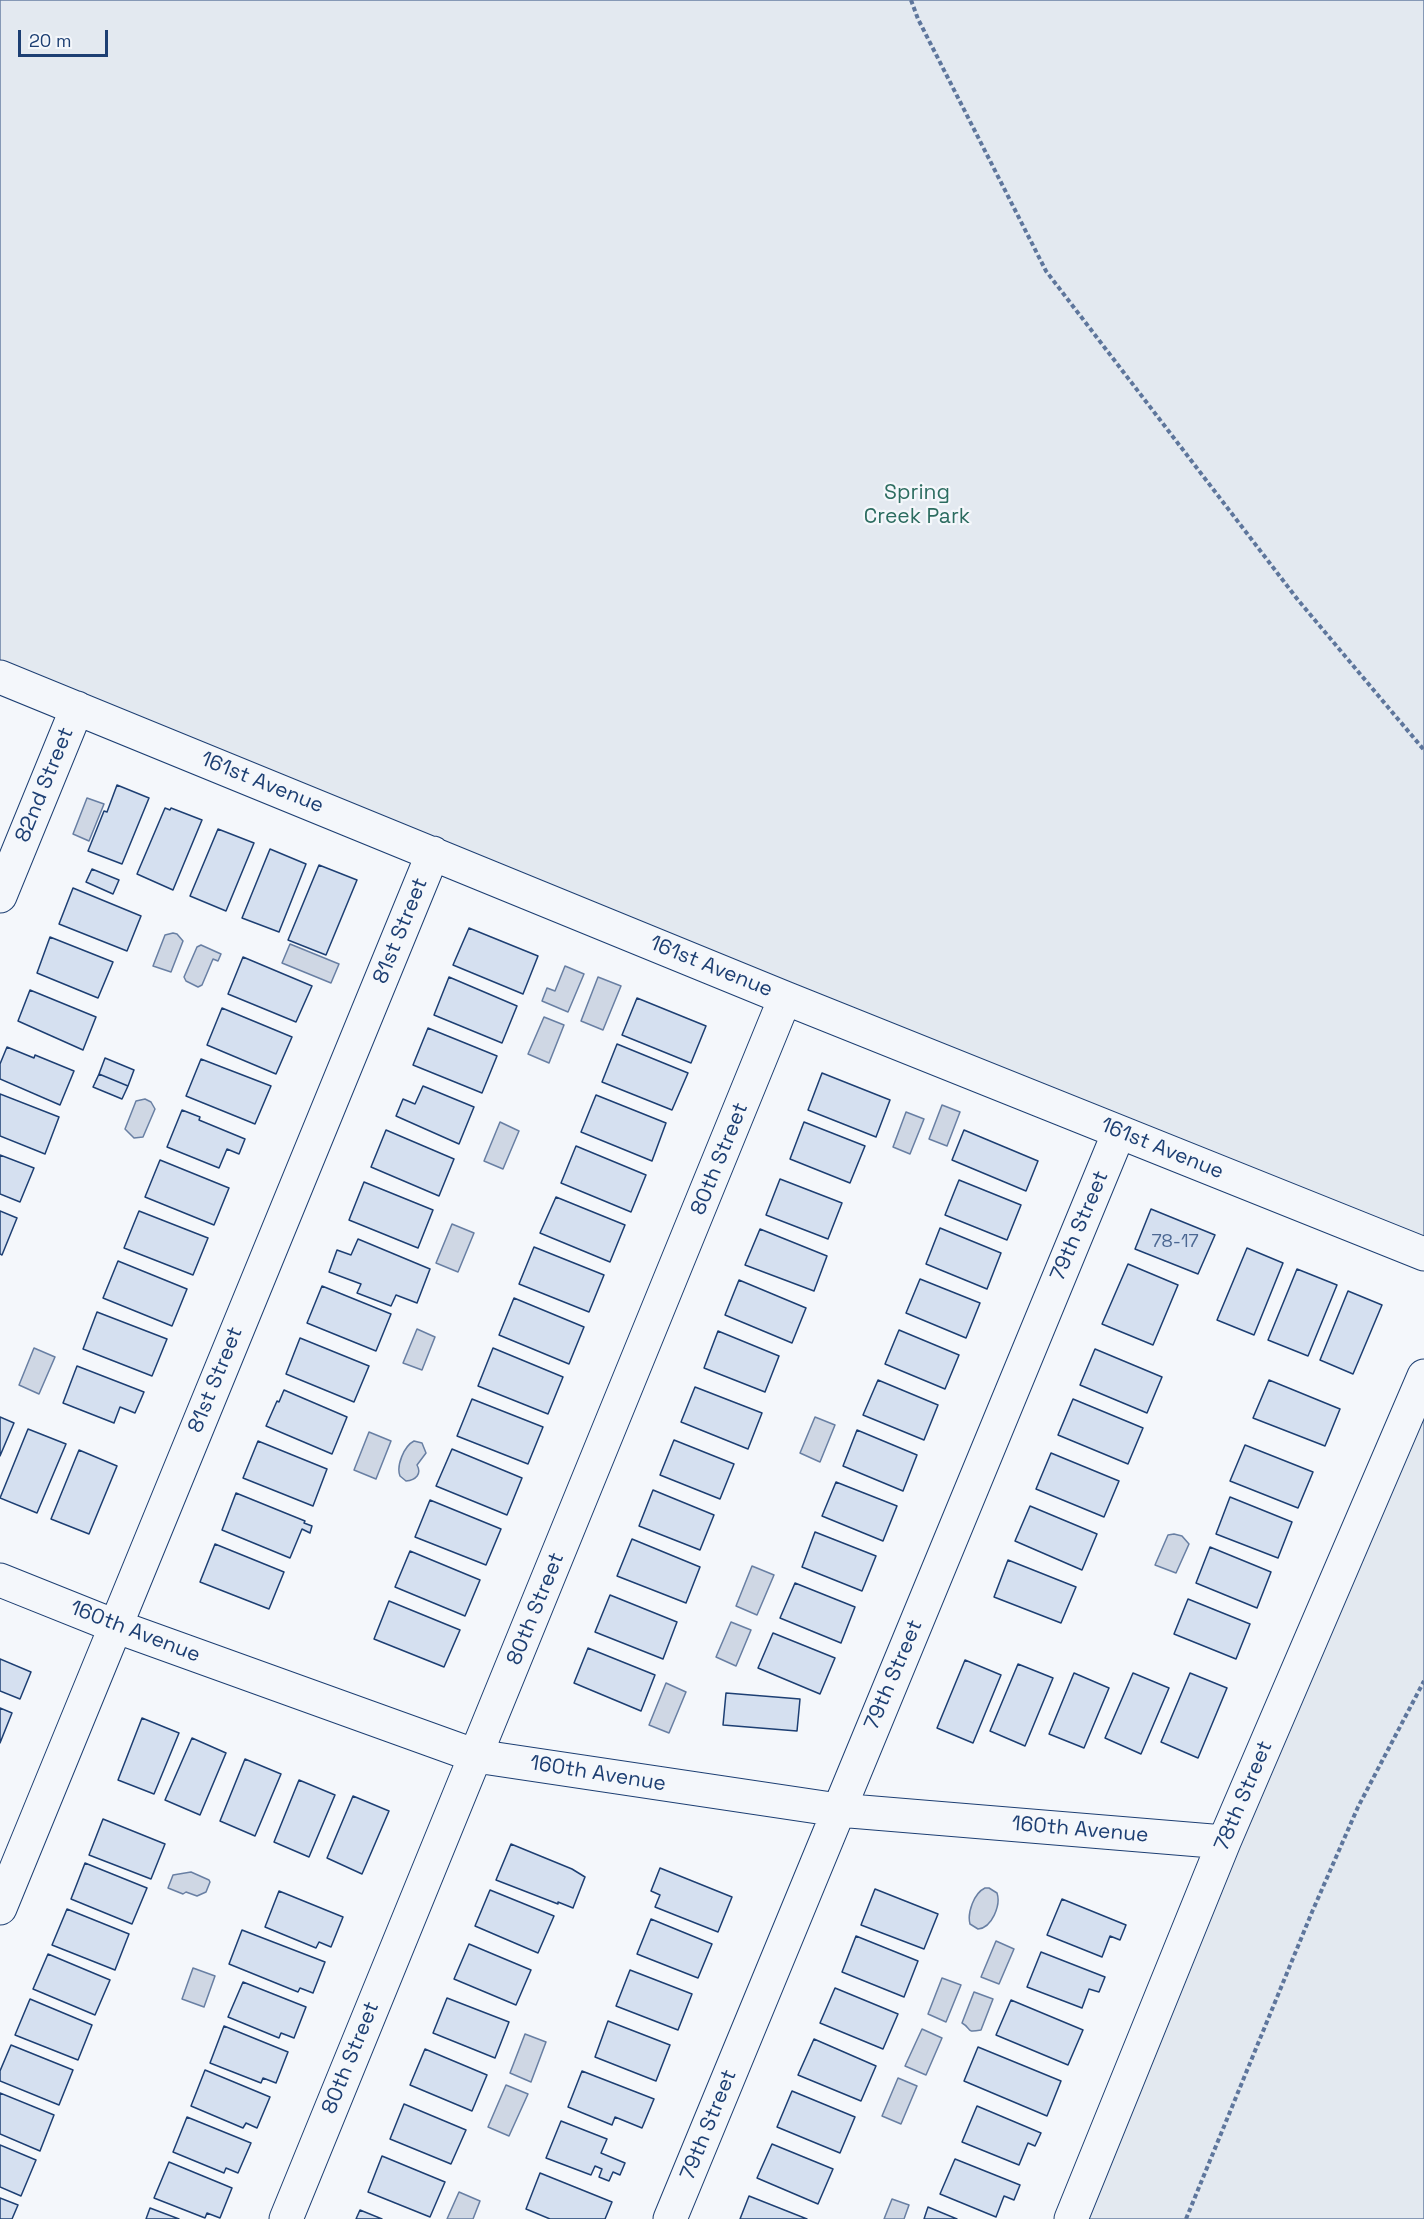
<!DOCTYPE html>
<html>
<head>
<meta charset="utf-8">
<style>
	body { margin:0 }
	#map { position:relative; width:1424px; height:2219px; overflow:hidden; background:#f4f7fb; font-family:"Space Grotesk",sans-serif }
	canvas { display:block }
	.scale { position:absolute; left:18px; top:30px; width:90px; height:27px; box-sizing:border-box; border:3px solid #1d3f73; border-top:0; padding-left:8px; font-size:18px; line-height:21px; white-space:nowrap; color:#1d3f73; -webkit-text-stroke:4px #f4f7fb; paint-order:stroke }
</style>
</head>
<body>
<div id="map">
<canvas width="1424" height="2219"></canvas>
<div class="scale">20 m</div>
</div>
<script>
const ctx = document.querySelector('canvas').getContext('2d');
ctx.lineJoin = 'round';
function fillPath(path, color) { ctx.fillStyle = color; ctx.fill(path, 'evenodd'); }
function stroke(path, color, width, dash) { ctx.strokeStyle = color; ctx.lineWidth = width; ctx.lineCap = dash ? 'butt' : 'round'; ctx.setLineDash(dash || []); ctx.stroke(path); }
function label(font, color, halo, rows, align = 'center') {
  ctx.font = font + ' "Space Grotesk",sans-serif'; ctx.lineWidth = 4.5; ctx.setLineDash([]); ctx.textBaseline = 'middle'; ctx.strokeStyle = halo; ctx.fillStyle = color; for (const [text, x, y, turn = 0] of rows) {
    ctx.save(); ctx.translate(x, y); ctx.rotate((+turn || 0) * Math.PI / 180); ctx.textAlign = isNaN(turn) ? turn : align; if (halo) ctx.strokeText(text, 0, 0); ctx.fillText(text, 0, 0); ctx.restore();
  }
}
const green = new Path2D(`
	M0,0H1424V1254L0,677Z
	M1424,1376V2219H1071Z`);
fillPath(green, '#e3e9f0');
stroke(green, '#687fa3', 1.5);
const water = new Path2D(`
	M87,798L104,804L89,841L73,834Z
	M173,933L177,934L183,941L171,972L153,966L165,935Z
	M290,944L339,964L331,983L282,963Z
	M201,945L221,954L218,961L213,959L202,985L198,987L186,981L184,977L197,947Z
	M565,966L584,974L568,1012L542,1001L547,988L555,991Z
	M598,977L621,986L603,1030L581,1021Z
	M544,1017L564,1025L549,1063L528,1054Z
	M145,1099L151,1102L155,1109L143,1137L134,1138L125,1129L136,1101Z
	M942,1105L960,1112L947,1146L929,1139Z
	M906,1112L924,1119L910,1154L893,1147Z
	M500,1122L519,1131L503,1169L484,1161Z
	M452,1224L474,1233L458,1272L436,1263Z
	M417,1329L435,1337L422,1370L403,1363Z
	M34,1348L55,1357L39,1394L19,1385Z
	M815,1417L835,1425L820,1462L800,1453Z
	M369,1432L391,1441L376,1479L354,1470Z
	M414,1441L422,1443L426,1453L417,1465C422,1474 416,1480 406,1481L400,1476C396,1466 404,1446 414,1441Z
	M1174,1534L1182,1536L1189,1544L1176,1573L1155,1565L1168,1535Z
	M752,1566L774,1575L757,1615L736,1606Z
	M731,1622L751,1630L736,1666L716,1657Z
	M666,1683L686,1692L669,1733L649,1725Z
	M191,1872L209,1880L210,1882L206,1892L197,1896L186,1892L183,1894L168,1888L173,1875Z
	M985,1888H989L997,1893C1001,1905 992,1928 978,1929L970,1924C967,1913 974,1893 985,1888Z
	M996,1941L1014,1949L999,1984L981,1977Z
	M193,1968L215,1976L204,2007L182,1999Z
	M942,1978L961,1985L946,2022L928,2014Z
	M974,1992L993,1999L981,2030C964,2033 973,2029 962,2023Z
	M922,2029L942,2038L926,2075L905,2066Z
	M525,2034L546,2042L531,2082L510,2073Z
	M898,2078L917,2086L901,2124L882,2116Z
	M506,2085L528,2094L509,2136L488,2127Z
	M459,2192L480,2201L473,2219H447Z
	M892,2199L909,2205L904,2219H884Z`);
fillPath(water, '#cfd7e4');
stroke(water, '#687fa3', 1.5);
const building = new Path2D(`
	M117,785L149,798L122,864L88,851L104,811L107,812Z
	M165,808L170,810L171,808L202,820L173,890L137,874Z
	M218,829L254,843L226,911L190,896Z
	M270,849L306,864L279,932L242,918Z
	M319,865L357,880L326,955L288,940Z
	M92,869L119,880L113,894L86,882Z
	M73,888L141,916L127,951L59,924Z
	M469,928L538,956L523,994L453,965Z
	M50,937L113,962L98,998L37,973Z
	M243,957L312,986L296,1022L228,994Z
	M449,977L517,1006L502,1043L434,1015Z
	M30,990L96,1017L83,1050L18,1021Z
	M637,998L706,1026L691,1063L622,1035Z
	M222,1008L292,1037L276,1074L207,1045Z
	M428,1028L497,1056L482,1093L413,1065Z
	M617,1044L688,1073L672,1110L602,1082Z
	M7,1047L34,1058L35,1055L74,1071L60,1105L0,1079V1064Z
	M105,1058L134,1070L128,1086L99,1074Z
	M201,1059L271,1086L255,1124L186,1096Z
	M822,1073L890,1100L876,1137L808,1110Z
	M99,1074L128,1086L122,1099L93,1087Z
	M423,1086L474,1107L459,1144L396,1116L403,1099L415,1104Z
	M0,1094L59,1117L45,1154L0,1136Z
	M596,1095L666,1123L652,1161L581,1132Z
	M182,1110L200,1117L199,1120L245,1139L239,1154L227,1149L219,1168L167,1147Z
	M804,1122L865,1146L850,1183L790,1159Z
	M386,1130L454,1159L439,1196L371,1167Z
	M964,1130L1038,1161L1026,1191L952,1160Z
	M576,1146L646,1175L631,1212L561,1183Z
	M0,1155L34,1168L20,1202L0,1194Z
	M160,1160L229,1188L214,1225L145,1197Z
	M780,1179L842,1203L828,1239L766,1215Z
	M959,1180L1021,1205L1007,1240L945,1215Z
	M364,1182L433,1210L418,1248L349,1220Z
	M556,1197L625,1225L610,1262L540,1233Z
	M1151,1209L1215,1235L1198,1274L1135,1249Z
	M0,1211L17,1218L2,1255L0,1254Z
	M139,1211L208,1238L193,1275L124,1248Z
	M940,1228L1001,1253L987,1289L926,1264Z
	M760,1229L827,1256L814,1291L745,1265Z
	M358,1239L430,1269L417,1303L396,1295L391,1306L357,1293L361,1284L329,1272L337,1250L351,1255Z
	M534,1247L604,1275L589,1312L519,1284Z
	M1247,1248L1283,1263L1254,1335L1217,1320Z
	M118,1261L187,1289L172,1326L103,1298Z
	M1128,1264L1178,1285L1153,1345L1102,1324Z
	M1297,1269L1337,1285L1308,1356L1268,1340Z
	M920,1279L980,1303L966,1338L906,1313Z
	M739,1280L806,1308L792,1343L725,1315Z
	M322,1286L391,1314L376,1351L307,1323Z
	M1348,1291L1382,1305L1353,1374L1320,1360Z
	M514,1298L584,1327L569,1364L499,1335Z
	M97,1312L167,1339L152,1376L83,1349Z
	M899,1330L959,1355L945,1389L885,1364Z
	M718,1331L779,1356L765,1392L704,1368Z
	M300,1338L369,1366L354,1402L286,1374Z
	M493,1348L563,1377L548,1414L478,1386Z
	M1095,1349L1162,1377L1147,1413L1080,1385Z
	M77,1366L144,1392L135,1413L120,1407L114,1423L63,1403Z
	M878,1380L938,1405L924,1440L863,1415Z
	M1269,1380L1340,1409L1325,1446L1253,1418Z
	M695,1387L762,1413L748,1449L681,1422Z
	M284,1390L347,1417L332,1454L266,1426L277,1401L279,1402Z
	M472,1399L543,1427L528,1464L457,1436Z
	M1073,1399L1143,1428L1128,1464L1058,1435Z
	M0,1417L14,1423L0,1456Z
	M28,1429L66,1444L37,1513L0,1498Z
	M857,1430L917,1455L903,1491L843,1466Z
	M674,1440L734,1464L720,1499L660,1475Z
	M258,1441L327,1469L313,1506L243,1478Z
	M1245,1445L1313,1472L1298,1508L1230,1481Z
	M452,1449L522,1478L507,1515L436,1486Z
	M79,1450L117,1466L89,1534L51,1519Z
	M1051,1453L1119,1481L1104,1517L1036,1489Z
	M836,1482L897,1506L883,1541L822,1516Z
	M653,1490L714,1515L700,1550L639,1526Z
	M236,1493L305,1521L304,1523L312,1526L310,1533L302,1529L290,1558L222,1530Z
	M1230,1497L1292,1522L1278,1558L1216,1534Z
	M430,1500L501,1529L486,1565L415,1537Z
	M1030,1506L1097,1534L1082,1570L1015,1541Z
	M815,1532L876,1556L862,1591L802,1567Z
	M632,1539L700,1567L686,1603L617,1576Z
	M215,1544L284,1572L269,1609L200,1582Z
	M1210,1547L1271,1572L1257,1608L1196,1583Z
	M410,1551L480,1580L465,1616L395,1587Z
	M1008,1560L1076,1587L1061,1623L994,1597Z
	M795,1583L855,1607L841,1643L780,1618Z
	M610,1595L677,1622L663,1659L595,1632Z
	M1188,1599L1250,1624L1236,1659L1174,1634Z
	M389,1601L460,1630L444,1667L374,1639Z
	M773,1633L835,1658L820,1694L758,1668Z
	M588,1648L655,1675L641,1711L574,1683Z
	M0,1659L31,1672L20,1699L0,1691Z
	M965,1660L1001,1675L973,1743L937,1728Z
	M1018,1664L1053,1678L1025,1746L990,1731Z
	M1074,1673L1109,1688L1084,1748L1049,1734Z
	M1133,1673L1169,1688L1141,1754L1105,1738Z
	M1190,1673L1227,1688L1198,1758L1161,1742Z
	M726,1693L800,1699L797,1731L723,1725Z
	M0,1708L12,1713L0,1743Z
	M142,1718L179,1733L154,1794L118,1780Z
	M192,1738L226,1753L200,1815L165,1800Z
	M245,1759L281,1774L255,1836L220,1821Z
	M299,1780L335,1795L309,1857L274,1842Z
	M353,1796L389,1811L362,1874L327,1858Z
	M103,1819L165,1844L151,1879L89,1855Z
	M511,1844L572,1869L585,1877L573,1908L558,1902V1904L496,1880Z
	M85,1863L147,1888L132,1924L71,1899Z
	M660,1868L732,1897L718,1932L655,1907L660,1895L651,1891Z
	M875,1889L938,1914L924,1949L861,1925Z
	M490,1890L554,1916L538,1953L475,1926Z
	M279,1891L343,1917L331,1947L319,1942L316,1948L265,1927Z
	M1062,1899L1126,1925L1120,1940L1110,1936L1102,1957L1047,1935Z
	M67,1909L129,1934L115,1970L52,1945Z
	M651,1919L712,1944L698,1978L637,1954Z
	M242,1930L325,1962L313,1993L300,1988L298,1992L229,1964Z
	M856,1936L918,1961L904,1997L842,1972Z
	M469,1944L531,1970L516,2005L454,1979Z
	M1041,1952L1105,1977L1099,1992L1089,1989L1082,2008L1027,1987Z
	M48,1954L110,1980L95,2015L33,1989Z
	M630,1970L692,1994L678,2030L616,2006Z
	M243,1982L306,2007L294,2038L281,2033L279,2038L228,2017Z
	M835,1988L898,2014L883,2049L820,2023Z
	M447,1998L509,2022L495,2058L433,2033Z
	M30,1999L92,2025L78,2060L15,2035Z
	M1011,2000L1083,2030L1068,2065L996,2035Z
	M608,2021L670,2045L656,2081L595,2057Z
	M224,2026L288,2052L276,2083L263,2078L261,2083L210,2063Z
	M814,2039L876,2066L861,2101L798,2075Z
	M11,2045L73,2070L59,2105L0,2081V2071Z
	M978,2047L1061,2081L1047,2116L964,2081Z
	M425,2049L487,2075L472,2111L410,2085Z
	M205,2070L270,2097L257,2128L246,2123L243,2128L191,2106Z
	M582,2071L654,2099L642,2128L615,2117L612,2125L568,2107Z
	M792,2091L855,2117L840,2153L777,2127Z
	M0,2093L54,2115L40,2151L0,2134Z
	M404,2104L466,2130L451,2164L390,2139Z
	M977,2106L1041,2133L1035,2146L1028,2143L1019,2165L962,2142Z
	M187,2117L251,2143L238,2173L226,2168L224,2173L173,2152Z
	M561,2121L607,2139L601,2153L625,2163L620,2175L613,2172L609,2181L599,2177L602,2169L595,2166L591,2175L546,2158Z
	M772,2144L833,2169L818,2204L757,2178Z
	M0,2145L36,2160L21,2196L0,2187Z
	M382,2156L445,2182L430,2217L368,2192Z
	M955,2159L1020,2185L1014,2200L1004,2196L996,2217L940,2194Z
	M169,2162L232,2188L220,2218L207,2213L205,2218L154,2198Z
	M540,2173L612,2202L605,2219H550L526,2209Z
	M749,2196L807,2219H740Z
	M0,2198L18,2205L12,2219H0Z
	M928,2207L957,2219H924Z
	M150,2208L179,2219H146Z
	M360,2210L382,2219H356Z`);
fillPath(building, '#d5e0f0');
stroke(building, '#1d3f73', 1.5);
const minor = new Path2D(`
	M0,677L785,998L1424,1254
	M0,896L77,708
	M0,1580L115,1626L476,1756L838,1810L1224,1842
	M0,1908L433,853
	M286,2219L785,998
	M670,2219L1119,1132
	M1071,2219L1224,1842L1424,1376`);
stroke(minor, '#1d3f73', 35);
stroke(new Path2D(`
	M911,0L918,19L1046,271L1298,600L1424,750
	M1186,2219L1312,1912L1358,1807L1424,1681`), '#5e769c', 4, [4.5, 3]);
stroke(minor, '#f4f7fb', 33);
label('18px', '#4b6792', null, [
	["78-17",1175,1242]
]);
label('21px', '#2c6c60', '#f4f7fb', [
	["Spring",917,493],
	["Creek Park",917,517]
]);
label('21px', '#1d3f73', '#f4f7fb', [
	["161st Avenue",262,783,22],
	["82nd Street",45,785,-68],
	["81st Street",401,931,-68],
	["161st Avenue",711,967,22],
	["161st Avenue",1162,1149,22],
	["80th Street",720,1159,-68],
	["79th Street",1080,1226,-67],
	["81st Street",216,1380,-68],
	["80th Street",536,1609,-68],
	["160th Avenue",135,1632,21],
	["79th Street",894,1675,-67],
	["160th Avenue",598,1774,9],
	["78th Street",1244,1796,-67],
	["160th Avenue",1080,1830,5],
	["80th Street",351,2058,-68],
	["79th Street",709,2125,-68]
]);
</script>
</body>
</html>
